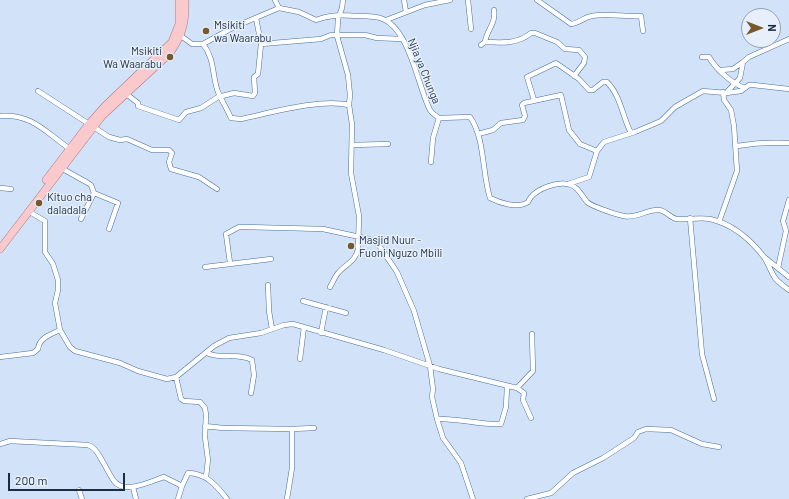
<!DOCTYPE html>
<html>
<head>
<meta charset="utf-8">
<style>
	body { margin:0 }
	#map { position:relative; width:789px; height:499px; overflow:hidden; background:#d1e2f9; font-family:Barlow,sans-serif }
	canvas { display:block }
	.north { position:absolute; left:741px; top:8px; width:40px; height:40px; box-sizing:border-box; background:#e6effa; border:1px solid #95a1b0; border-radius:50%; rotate:90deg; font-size:11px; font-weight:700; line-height:16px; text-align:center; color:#1c2c42 }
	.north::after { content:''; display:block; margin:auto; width:14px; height:18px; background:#76582c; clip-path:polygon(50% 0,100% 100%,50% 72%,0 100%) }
	.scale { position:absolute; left:8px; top:473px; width:117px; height:18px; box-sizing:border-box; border:2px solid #1c2c42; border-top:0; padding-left:5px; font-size:12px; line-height:14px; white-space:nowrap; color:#1c2c42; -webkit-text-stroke:3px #e6effa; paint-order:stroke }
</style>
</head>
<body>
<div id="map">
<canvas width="789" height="499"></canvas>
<div class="north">N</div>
<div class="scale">200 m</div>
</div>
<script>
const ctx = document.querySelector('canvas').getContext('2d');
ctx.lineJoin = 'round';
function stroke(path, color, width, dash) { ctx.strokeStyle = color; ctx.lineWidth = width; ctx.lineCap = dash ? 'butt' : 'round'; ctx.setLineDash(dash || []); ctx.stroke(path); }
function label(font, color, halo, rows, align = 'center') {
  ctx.font = font + ' Barlow,sans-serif'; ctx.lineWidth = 3; ctx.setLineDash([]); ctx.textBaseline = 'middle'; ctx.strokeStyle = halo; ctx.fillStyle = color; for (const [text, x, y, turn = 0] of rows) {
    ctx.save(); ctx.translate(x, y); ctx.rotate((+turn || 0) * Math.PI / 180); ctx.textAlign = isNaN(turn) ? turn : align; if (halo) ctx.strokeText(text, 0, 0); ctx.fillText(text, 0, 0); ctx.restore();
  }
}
const street = new Path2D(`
	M275,0L279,8L299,12L316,20C331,14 343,15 359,16C366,16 376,16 383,19C410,30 418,87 430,110C432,113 436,116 439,118L470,117C485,138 482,173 490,198C500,203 518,209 528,202C529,200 530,198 531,197C539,188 556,182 568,184C578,186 581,195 587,202C591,206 617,215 624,216C636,219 647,209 659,210C667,211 670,218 677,219C688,220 699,217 710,219C733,224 750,239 764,257C768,263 771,272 775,278C779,283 785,287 789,290
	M404,0L406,12
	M468,0L471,29
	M537,0L571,24C580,23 584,17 592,16C608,13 625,17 641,16L643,31
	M256,18L261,44L321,39L331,35H365L377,38L402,39
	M386,20L425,5L450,0
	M181,36L192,44H203C215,59 212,76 218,92C222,101 227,109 231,118L241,119C270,113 321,98 349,105
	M485,42C487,29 496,24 494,10
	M203,44L234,27L279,8
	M481,45L485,42C502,43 518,44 531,33H535L557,42L565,49L579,50L585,57L584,63L574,76
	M702,57H709C716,69 732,84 745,88
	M721,70L733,69L743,62
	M38,91L109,137L120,140L127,139L152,150H169L172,153L169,162L171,169L199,177L217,189
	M125,93L138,103V106L179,120L186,112L201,108L218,97L234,93L253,96L255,93L254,77L258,74L261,44
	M726,93L740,78L743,62L749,57L789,39
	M534,100L527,77L556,63L579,79L589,90H593L603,82H607C621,96 622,116 631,133
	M0,116C33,114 45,132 70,149
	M478,134L493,130L501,123L523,120L525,116L522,105L524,103L561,95L569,130L580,144L597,151
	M352,145L388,144
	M737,146C754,143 771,142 789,143
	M431,162L433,138L439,118
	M61,168L88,183L91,185L94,193L118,203L109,229
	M568,184L589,177L597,151L604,142L635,132L661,121L675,107L703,91L726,93L741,91L749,85H753L789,89
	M0,188L11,189
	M28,211L45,221V252L53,264L58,280V290L55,303L60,330L70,347L75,351L120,363L138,371L167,379L176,377L214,346L229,338L261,333L284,325L293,324L384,350L439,369L517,388L524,393L523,400L531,418
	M690,218L702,354L714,399
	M81,219L94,193
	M719,222L737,171L734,126L731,110L724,100L723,92
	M764,257L789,277
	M230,263L226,234L239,227H245L323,229L369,239L378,244L397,272L414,311L430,366L433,389L432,397L437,419L443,438L461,463L473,499
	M205,267L271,259
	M778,268L786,231L783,221L789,200
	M268,285L269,311L272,329
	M330,287C333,282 335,276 339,272C346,264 356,261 358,249L359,216L351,173L352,124L349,105L350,95L348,75L337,36L338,19L342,8L343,0
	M303,301L346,313
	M321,333L326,307
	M207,353C221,360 236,352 252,360L254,375L251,393
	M0,357L33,353L38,349C39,338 51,334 60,330
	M300,359L304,327
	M176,377L181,399L184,401L200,402L205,408L206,415L205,437L208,460L206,477
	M517,388L533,371L532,334
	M437,419C459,418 479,425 501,424L506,407L507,387
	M205,426L223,428L292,429V468L287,499
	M292,429L314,428
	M0,444L10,441L88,445C94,447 97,451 100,457C105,465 109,474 114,481C125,495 151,481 164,477L182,486L188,473C206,473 217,486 227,499
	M133,487L136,499
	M79,490L82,499
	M178,499L182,486
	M527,499L551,493L573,473L603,458L634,438L638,432L646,429L671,430L702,444L719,447`);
const primary = new Path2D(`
	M46,180L89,124L105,106L172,42L179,24V0
	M0,249L102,116L169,54C182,37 186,22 185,0`);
stroke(street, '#486fa0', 5.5);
stroke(primary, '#aa7b86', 8);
stroke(street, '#fff', 4.5);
stroke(primary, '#fac9cc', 7);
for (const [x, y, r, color] of [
	[206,31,4,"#76582c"],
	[170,57,4,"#76582c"],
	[39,203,4,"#76582c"],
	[351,246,4,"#76582c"]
]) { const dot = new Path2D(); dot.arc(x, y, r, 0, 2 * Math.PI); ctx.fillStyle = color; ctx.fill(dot); stroke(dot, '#e6effa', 1.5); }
label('11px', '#1c2c42', '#e6effa', [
	["Msikiti",214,25],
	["wa Waarabu",214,38],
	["Msikiti",162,51,"right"],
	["Wa Waarabu",162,64,"right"],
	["Kituo cha",47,197],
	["daladala",47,210],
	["Masjid Nuur -",359,240],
	["Fuoni Nguzo Mbili",359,253]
], 'left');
label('11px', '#1c2c42', '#e6effa', [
	["Njia ya Chunga",424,71,68]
]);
</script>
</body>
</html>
